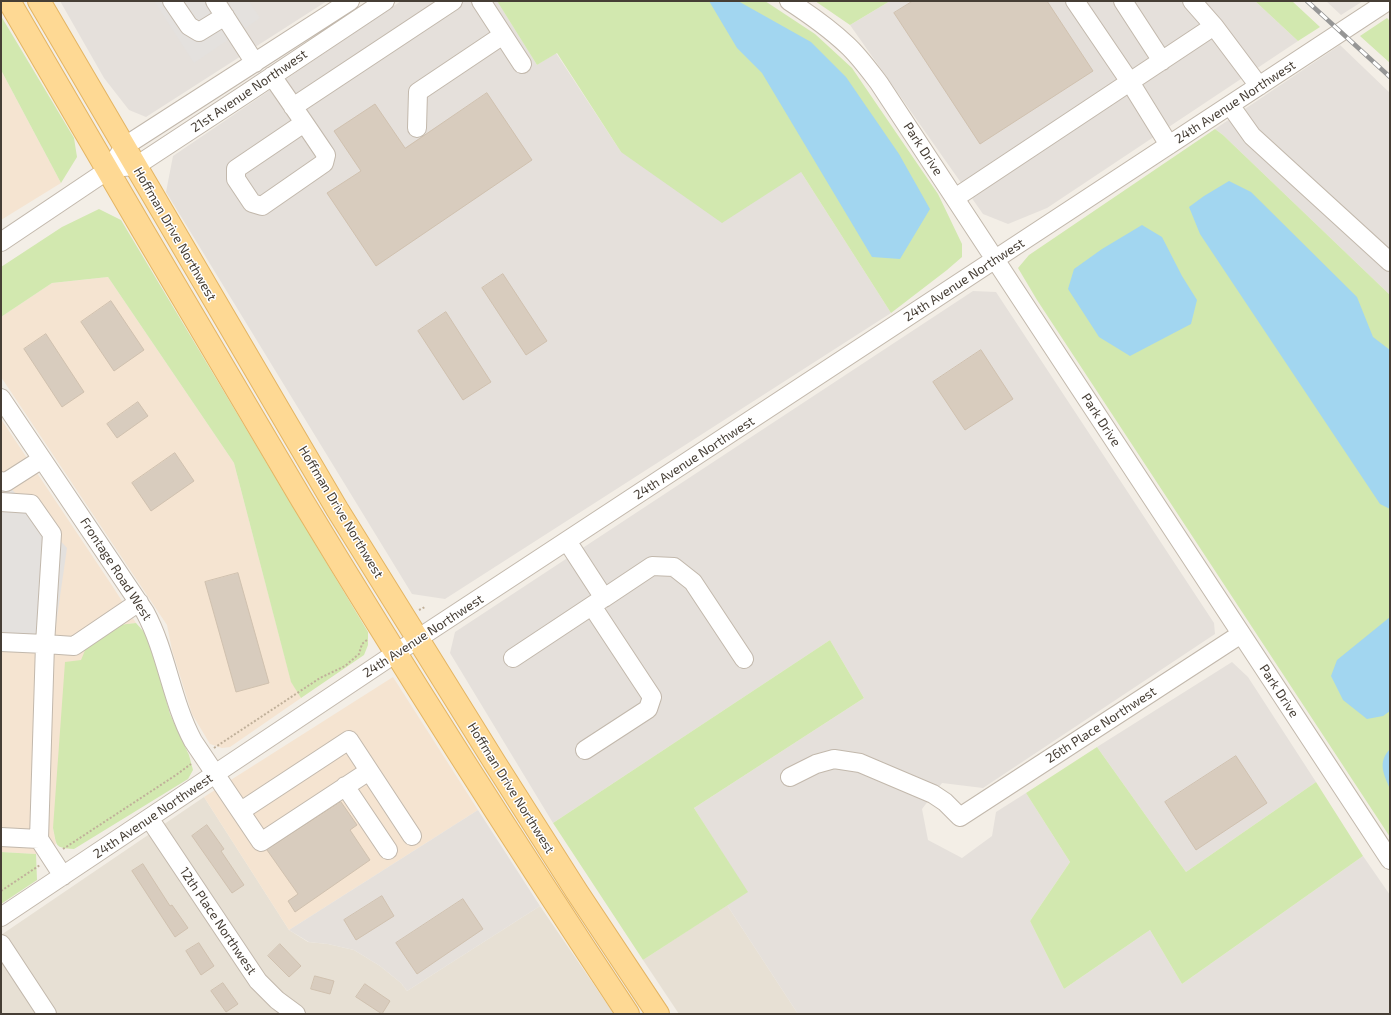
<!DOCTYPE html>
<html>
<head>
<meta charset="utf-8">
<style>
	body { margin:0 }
	#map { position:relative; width:1391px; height:1015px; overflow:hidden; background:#f3eee6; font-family:"Exo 2",sans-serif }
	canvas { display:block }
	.frame { position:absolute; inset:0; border:2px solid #463e35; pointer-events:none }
</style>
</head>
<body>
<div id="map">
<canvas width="1391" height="1015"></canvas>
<div class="frame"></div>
</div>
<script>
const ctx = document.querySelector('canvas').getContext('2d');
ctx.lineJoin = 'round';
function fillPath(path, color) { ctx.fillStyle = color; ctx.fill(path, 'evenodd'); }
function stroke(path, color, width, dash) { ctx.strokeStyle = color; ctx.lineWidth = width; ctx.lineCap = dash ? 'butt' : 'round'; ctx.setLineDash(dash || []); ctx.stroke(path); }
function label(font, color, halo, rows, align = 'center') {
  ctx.font = font + ' "Exo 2",sans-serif'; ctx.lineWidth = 3; ctx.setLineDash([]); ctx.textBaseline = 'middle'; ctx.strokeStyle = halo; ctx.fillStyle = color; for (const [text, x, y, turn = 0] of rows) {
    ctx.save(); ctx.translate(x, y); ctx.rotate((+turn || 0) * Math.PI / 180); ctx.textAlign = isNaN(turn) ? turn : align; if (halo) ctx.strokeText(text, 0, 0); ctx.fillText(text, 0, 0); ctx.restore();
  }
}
fillPath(new Path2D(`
	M204,797L289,930L308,942L328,944L354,950L380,966L401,983L407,991L540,906L614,1014H1V935Z
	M727,905L798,1014H679L643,960Z`), '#e7e0d4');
fillPath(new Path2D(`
	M1,70L61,183L1,220Z
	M108,277L234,463L291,681L301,698L230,747L222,748L210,744L192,714L172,650L167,625L1,377V317L52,283Z
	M1,419L113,587L136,623L118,625L53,828L56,844L36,854L1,852Z
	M393,677L478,810L289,930L204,797Z`), '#f5e4d1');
fillPath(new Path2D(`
	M60,1H327L146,117L129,110L104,78Z
	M401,1H497L537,65L556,53L621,152L801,172L891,313L445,599L412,594L166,192L173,156Z
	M890,1H1255L1298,41L1047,208L1008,224L983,214L850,25Z
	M1326,1H1363L1341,15Z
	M1340,45L1390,93V295L1223,135L1215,129Z
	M973,291L996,292L1214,623L1215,634L983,788L942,783L922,809L928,840L962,858L992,836L996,812L1026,793L1070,862L1030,921L1064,989L1150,930L1182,984L1363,856L1390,895V1014H798L727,905L747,892L694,808L864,698L830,640L553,823L450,653L455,632Z
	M1232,662L1248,677L1316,782L1186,872L1097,747Z
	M478,810L540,906L407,991L401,983L380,966L354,950L328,944L309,942L289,930Z`), '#e5e0db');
fillPath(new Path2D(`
	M497,1H765L815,34L852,68L938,194L962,244V257L947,270L891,313L801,172L722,223L621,152L557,53L537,65Z
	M815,1H890L850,25Z
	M1255,1H1292L1320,27L1298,41Z
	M1,16L74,138L77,157L61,183L1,70Z
	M1387,18L1390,21V63L1360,36Z
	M1215,129L1223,135L1390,295V837L1037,300L1018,268L1029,255Z
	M99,209L121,220L368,632V645L364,655L301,698L291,682L234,463L108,277L52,283L1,317V267L62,227Z
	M136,623L145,633L158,670L170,714L189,755L193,770L188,779L74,849C54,848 57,846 53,828L65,662L81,660L86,648L118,625Z
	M830,640L864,698L694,808L748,892L643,960L553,823Z
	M1097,747L1186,872L1316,782L1363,856L1182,984L1150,930L1064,989L1030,921L1070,862L1026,793Z
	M1,852L36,854L37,880L1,904Z`), '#d2e8af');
fillPath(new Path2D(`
	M154,1H249L260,18L194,63Z
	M1,478L67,548L52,652L1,649Z`), '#e4e1de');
fillPath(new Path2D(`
	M709,1H738L811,42L846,77L899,154L930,209L900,259L872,257L762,73L737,48Z
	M1229,181L1251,192L1357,297L1373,337L1390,350V509L1380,504L1200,234L1189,207L1204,196Z
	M1142,225L1162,237L1182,276L1197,300L1191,324L1130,356L1099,337L1068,289L1074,269L1102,249Z
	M1390,617V711L1383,716L1367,719L1343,700L1331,676L1337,660Z
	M1390,749V789C1384,774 1377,763 1390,749Z`), '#a2d6f0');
const building = new Path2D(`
	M913,1H1047L1093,71L980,144L894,13Z
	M487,93L532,160L376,266L327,193L361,171L334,131L375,104L405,148Z
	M503,274L547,341L526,355L482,288Z
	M111,301L144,350L114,371L81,322Z
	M446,312L491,382L463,400L418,331Z
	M46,334L84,392L62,407L24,349Z
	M981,350L1013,399L965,430L933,382Z
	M138,402L148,416L117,438L107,424Z
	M175,453L194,481L151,511L132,483Z
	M238,573L269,683L236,692L205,582Z
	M1236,756L1267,803L1196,850L1165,802Z
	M341,802L357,825L350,830L370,860L295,912L288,901L298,894L267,850Z
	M207,825L224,849L221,851L244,885L232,893L192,836Z
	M143,864L170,906L172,905L188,928L175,937L132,871Z
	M382,896L394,916L356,940L344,920Z
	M463,899L483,929L417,974L396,943Z
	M199,943L214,966L201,975L186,951Z
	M280,944L301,966L289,977L268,956Z
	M315,976L334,981L330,994L311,989Z
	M223,983L238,1004L226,1012L211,991Z
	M365,984L390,1001L382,1014L356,997Z`);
fillPath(building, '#d8ccbe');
stroke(building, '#d0c1af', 1);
const minor = new Path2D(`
	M172,1L189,26L199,32L225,16
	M215,1L255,63
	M481,1L522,64
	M789,1C809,14 829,28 847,45C859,56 869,70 879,83L1390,860
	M1075,1L1130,82L1169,145
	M1123,1L1162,61
	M1192,1L1214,26L1259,86
	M272,76C290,102 308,128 326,155L324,163L262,206L252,203L236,179V169L304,123
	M1230,105L1252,136L1390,262
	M293,107L453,1
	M417,128L418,92L503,35
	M123,167L136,166L247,93L385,1
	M955,198L1214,26
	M1,242L108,170L125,146L350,1
	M1,398L145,612C167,653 171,700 193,741L261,842L369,771
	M1,481L6,482L42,459
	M1,502L31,504L52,534L45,644L1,642
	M567,541L604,598L652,566L674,567L693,582L744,659
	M513,658L602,599
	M585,750L648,709L652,697L592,606
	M790,777L816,764L834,759L860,763L933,794L945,802L960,817L1241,634
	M345,786L388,850
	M241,811L349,740L412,836
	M149,818L258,981L277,1000L296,1014
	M1,837L39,839L45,644L74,646L139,602
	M39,839L63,876
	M1,917L396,653L1388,1
	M1,944L47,1014`);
const major = new Path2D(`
	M9,1C106,168 203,334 302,500C407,674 516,845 628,1014
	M39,1L337,509L495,763L577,892L658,1014`);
stroke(minor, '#c2b8ac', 20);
stroke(major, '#e4b563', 24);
stroke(new Path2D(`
	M419,610L425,607
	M214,748L320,678L345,666L359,654L362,644L368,639
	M63,849L176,775L191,764
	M1,891L40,865`), '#c0b09a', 2, [2, 2]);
stroke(minor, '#fff', 18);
stroke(major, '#fed994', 22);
const rail = new Path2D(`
	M1307,1L1390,77`);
stroke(rail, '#969696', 4.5);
stroke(rail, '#fff', 3, [9]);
label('13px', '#463e35', '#fff', [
	["21st Avenue Northwest",249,91,-34],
	["24th Avenue Northwest",1235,102,-33],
	["Park Drive",923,149,57],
	["Hoffman Drive Northwest",175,234,60],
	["24th Avenue Northwest",964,280,-33],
	["Park Drive",1101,420,57],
	["24th Avenue Northwest",694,458,-33],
	["Hoffman Drive Northwest",341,512,59],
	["Frontage Road West",116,569,57],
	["24th Avenue Northwest",423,636,-33],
	["Park Drive",1279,691,57],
	["26th Place Northwest",1101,725,-33],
	["Hoffman Drive Northwest",511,788,58],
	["24th Avenue Northwest",153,816,-34],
	["12th Place Northwest",218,921,56]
]);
</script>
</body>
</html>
